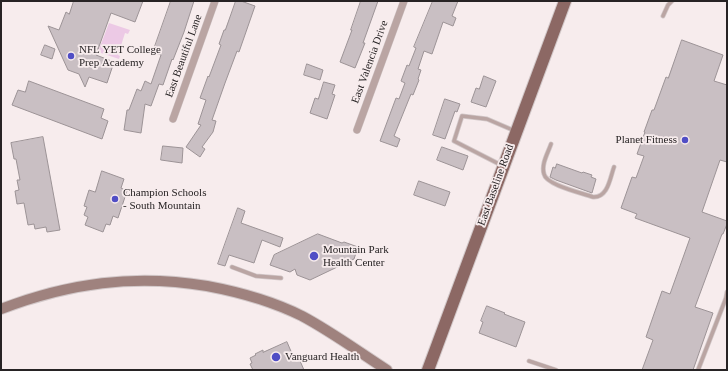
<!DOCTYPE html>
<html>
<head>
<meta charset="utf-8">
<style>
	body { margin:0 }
	#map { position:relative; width:728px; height:371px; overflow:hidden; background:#f7eced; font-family:"Times New Roman",serif }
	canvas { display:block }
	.frame { position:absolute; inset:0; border:2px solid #272324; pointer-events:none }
</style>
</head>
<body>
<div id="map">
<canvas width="728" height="371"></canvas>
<div class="frame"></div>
</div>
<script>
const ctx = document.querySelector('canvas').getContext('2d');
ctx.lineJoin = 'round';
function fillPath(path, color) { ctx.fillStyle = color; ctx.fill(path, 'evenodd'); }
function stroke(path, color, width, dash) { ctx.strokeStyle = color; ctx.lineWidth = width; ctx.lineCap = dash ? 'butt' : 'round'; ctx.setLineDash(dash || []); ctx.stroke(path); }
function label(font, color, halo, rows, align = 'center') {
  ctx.font = font + ' "Times New Roman",serif'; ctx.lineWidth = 3.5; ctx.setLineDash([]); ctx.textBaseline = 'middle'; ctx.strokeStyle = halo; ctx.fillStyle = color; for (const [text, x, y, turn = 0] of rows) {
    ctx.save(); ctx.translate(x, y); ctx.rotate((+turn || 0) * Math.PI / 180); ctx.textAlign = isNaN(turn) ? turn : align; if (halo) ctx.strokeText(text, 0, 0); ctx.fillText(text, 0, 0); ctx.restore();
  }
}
fillPath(new Path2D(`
	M109,23L130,30L128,34L125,33L118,55L120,56L119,59L98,52Z`), '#ecc9e5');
const building = new Path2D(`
	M74,1H143L135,22L111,13L96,55L114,62L107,83L89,77L85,87L79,74L68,70L48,26L59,30L66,12L69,14Z
	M171,1H194L184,32L173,60L172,59L163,85L159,84L151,106L145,104L141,133L124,130L127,110H129L137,89L141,91L145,81L151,84L161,55L153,52Z
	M236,1H241L255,6L239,52L237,51L225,83L212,120L216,121L213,132L202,147L205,149L200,157L186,147L201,125L198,124L206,100L200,98L208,76L209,77L221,45L219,44L224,30H225Z
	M361,1H378L363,43H365L355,68L340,62L352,30H351Z
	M433,1H458L452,16L456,18L453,26L443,22L432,54L424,51L418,69L421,70L418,79L419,80L413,95L411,94L394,136L400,139L397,147L380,141L396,98L399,99L405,83L401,81L407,65L409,66L416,48L414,47Z
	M682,40L723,55L714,81L727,85V162L720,160L702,212L727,221V224L723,234H722L695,307L713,313L693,370H642L653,340L646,337L662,291L670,294L690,238L635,218L637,214L621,208L632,177L636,178L644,156L637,154L645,132H644L652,110H654L666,77L668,78Z
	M45,45L55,49L52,59L41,55Z
	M307,64L323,70L320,80L304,75Z
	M484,76L496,81L486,107L471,102L476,88L479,89Z
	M29,81L104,109L101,118L108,121L102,139L12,105L18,90L25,92Z
	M324,82L335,85L332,94L335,95L327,119L310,113L315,98L318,99Z
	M445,99L460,104L457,112L455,111L445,139L433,135Z
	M43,137L60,230L47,232L46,227L35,229L34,224L28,225L24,203L17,204L15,191L19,190L17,180H20L16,159H14L11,143Z
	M163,146L183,148L182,163L161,160Z
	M442,147L468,156L463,170L437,160Z
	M557,164L582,173L583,172L592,175L591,177L596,179L592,193L556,180L550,177L553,167L555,168Z
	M102,171L124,179L121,188L127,191L118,218L113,216L110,225L106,224L103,232L85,225L88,217L84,215L87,207L84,206L89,190L95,192Z
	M419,181L450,192L445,206L414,195Z
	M238,208L245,211L241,223L283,238L280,247L262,240L254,263L229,255L225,266L218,264Z
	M318,234L342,243L344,242L358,247L354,259L310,280L297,275L295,269L290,272L270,265L274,255Z
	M487,306L505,313L504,314L525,322L516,347L479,333L483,322L481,321Z
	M287,342L293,356L297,354L304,370H253L250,364L252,363L250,358L256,355L255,354L263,350V352Z`);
fillPath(building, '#c9bfc3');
stroke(building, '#9c9396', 1);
const lane = new Path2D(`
	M663,16L668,5L672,1
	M551,144C548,153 541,164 544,174C546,185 582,193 593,197C608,198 610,178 614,167
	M501,165L454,141L462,116L487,119L515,131
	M232,267L256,276L281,278
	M529,361L556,370
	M698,370L726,298L727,292`);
const street = new Path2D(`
	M173,119L215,1
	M357,130L404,1`);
const secondary = new Path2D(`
	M1,309C69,283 134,274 207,286C239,292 272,301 302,316C332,332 359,352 387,370`);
const primary = new Path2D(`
	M428,370L565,1`);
stroke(lane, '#d2c8c9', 5);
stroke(street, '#d2c8c9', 8);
stroke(secondary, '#d2c8c9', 12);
stroke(primary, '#d2c8c9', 14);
stroke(lane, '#baa5a3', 3.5);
stroke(street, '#baa5a3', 7);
stroke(secondary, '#9f827e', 10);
stroke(primary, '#8c6864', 12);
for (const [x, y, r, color] of [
	[71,56,4,"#504ec5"],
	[685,140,4,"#504ec5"],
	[115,199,4,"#504ec5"],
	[314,256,5,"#504ec5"],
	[276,357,5,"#504ec5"]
]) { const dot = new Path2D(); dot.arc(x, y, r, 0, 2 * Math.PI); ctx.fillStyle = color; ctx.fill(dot); stroke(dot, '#f7eced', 1.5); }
label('11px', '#272324', '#f7eced', [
	["NFL YET College",79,50],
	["Prep Academy",79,63],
	["Planet Fitness",677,140,"right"],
	["Champion Schools",123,193],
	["- South Mountain",123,206],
	["Mountain Park",323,250],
	["Health Center",323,263],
	["Vanguard Health",285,357]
], 'left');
label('11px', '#272324', '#f7eced', [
	["East Beautiful Lane",184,56,-70],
	["East Valencia Drive",370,62,-70],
	["East Baseline Road",496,185,-70]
]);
</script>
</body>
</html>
